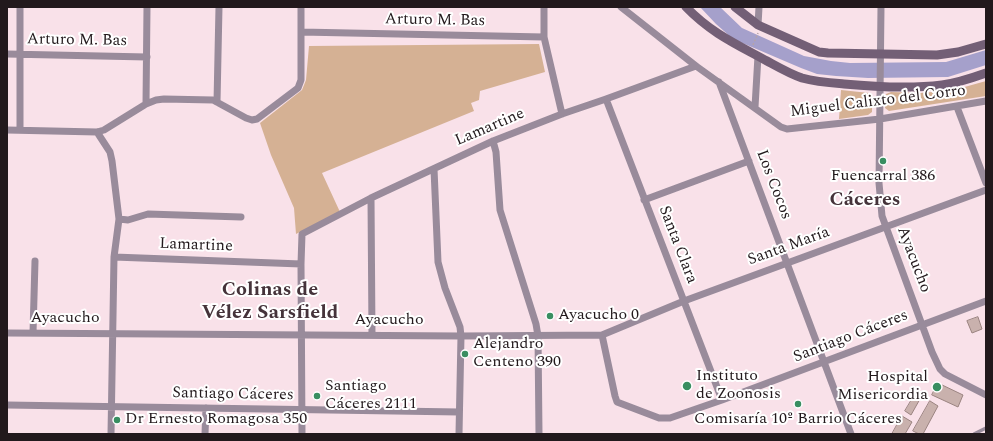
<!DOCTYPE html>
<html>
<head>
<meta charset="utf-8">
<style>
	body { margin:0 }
	#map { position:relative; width:993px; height:441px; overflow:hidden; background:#f9e1e9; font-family:Spectral,serif }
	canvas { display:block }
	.frame { position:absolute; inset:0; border:8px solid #22191c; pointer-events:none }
</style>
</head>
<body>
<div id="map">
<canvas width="993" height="441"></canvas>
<div class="frame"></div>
</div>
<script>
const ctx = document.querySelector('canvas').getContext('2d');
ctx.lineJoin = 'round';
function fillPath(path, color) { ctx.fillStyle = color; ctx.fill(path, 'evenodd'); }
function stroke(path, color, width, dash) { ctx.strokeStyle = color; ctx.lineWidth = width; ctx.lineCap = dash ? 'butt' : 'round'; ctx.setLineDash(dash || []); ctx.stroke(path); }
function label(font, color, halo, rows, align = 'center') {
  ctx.font = font + ' Spectral,serif'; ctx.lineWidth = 4; ctx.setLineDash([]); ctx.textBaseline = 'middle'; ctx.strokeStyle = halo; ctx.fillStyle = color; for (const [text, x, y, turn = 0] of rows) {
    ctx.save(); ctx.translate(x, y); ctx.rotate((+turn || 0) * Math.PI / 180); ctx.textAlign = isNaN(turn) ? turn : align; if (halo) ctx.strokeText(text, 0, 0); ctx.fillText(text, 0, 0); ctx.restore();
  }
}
fillPath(new Path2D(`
	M539,44L545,72L480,91L479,100L471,103L474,111L322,173L340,212L296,234L294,208L271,155L260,123L302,90L306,80L309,46Z
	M986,81V96L889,111L885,108L886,94L891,92L921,93L943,91L961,88Z
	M841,90L869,93L872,97V112L868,115L839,119Z`), '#d5b194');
fillPath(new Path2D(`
	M700,7H720L742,28L804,56L831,61L850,63L946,62L986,50V65L948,77L868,78L836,76L817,74L801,68L733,39L716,24Z`), '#a5a0cb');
const building = new Path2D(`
	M978,317L982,329L972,333L967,321Z
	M938,383L963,395L958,407L932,395Z
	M914,396L920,399L911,415L905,411Z
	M930,401L938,406L923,434H919L913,431Z
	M902,416L912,422L905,434H892Z`);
fillPath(building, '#c9b1ad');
stroke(building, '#9a8380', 1);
stroke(new Path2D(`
	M753,45L758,33`), '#b5a2a8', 1.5, [2, 2]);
stroke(new Path2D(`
	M974,434L986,428`), '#998b9b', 3.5);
stroke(new Path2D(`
	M544,7V37L562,114
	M621,7L696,66L781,127L787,129L880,119L986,101
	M881,7L879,183L882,216L932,352L940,369L945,374L986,395
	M758,25L759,7
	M301,32L544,37
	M7,54L147,57
	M719,82L851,434
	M606,99L722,400
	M217,102L219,7
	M146,104L147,7
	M755,107L758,56
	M957,107L986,183
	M7,130L97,132L104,130L146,104L156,100L164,99L213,100L246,118L252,120L257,119L298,88L301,80V7
	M20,130V7
	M97,132L110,152L112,161L119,219L114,257L111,434
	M493,141L496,152L500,210L536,324L538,336L539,434
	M434,169L438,262L445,288L460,327L461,336L459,434
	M371,198L372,335
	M644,200L749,161
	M119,219L128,220L148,214L241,217
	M114,257L301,264
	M7,333L461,336L602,335L684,301L986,190
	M33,333L35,261
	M602,335L615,396L617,402L659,418H670L722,400L986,301
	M7,405L459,412
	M205,434L206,408
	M302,434L301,264L302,234L371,198L493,141L562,114L606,99L696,66`), '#998b9b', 7);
stroke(new Path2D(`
	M686,7C711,33 736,44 767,61C778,67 790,74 802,78C816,82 831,83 844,84C876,87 910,89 942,85C957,83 972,78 986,73
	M735,7L758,25L819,52L828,53L937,55L958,52L986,44`), '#735f76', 9);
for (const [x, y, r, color] of [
	[883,161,4,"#398e61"],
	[550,316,4,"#398e61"],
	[465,354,4,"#398e61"],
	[687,386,5,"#398e61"],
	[937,387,5,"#398e61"],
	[317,396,4,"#398e61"],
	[798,404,4,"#398e61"],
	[117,420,4,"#398e61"]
]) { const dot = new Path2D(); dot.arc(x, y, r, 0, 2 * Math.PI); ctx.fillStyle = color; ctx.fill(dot); stroke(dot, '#fff', 1.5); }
label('16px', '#22191c', '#fff', [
	["Arturo M. Bas",435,21,1],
	["Arturo M. Bas",77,41,1],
	["Miguel Calixto del Corro",878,102,-7],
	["Lamartine",490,128,-23],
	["Los Cocos",773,185,69],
	["Santa Clara",677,245,69],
	["Lamartine",196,246,2],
	["Santa María",789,247,-20],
	["Ayacucho",913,260,69],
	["Ayacucho",65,319],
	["Ayacucho",389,321],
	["Santiago Cáceres",851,337,-21],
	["Santiago Cáceres",233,395,1]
]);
label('16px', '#22191c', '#fff', [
	["Fuencarral 386",883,177,"center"],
	["Ayacucho 0",558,316],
	["Alejandro",473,345],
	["Centeno 390",473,363],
	["Instituto",696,377],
	["de Zoonosis",696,395],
	["Hospital",928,378,"right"],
	["Misericordia",928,396,"right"],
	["Santiago",325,387],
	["Cáceres 2111",325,405],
	["Dr Ernesto Romagosa 350",125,420],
	["Comisaría 10º Barrio Cáceres",798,420,"center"]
], 'left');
label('bold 20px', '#45333a', '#fff', [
	["Cáceres",865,201],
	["Colinas de",270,291],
	["Vélez Sarsfield",270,314]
]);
</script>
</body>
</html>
